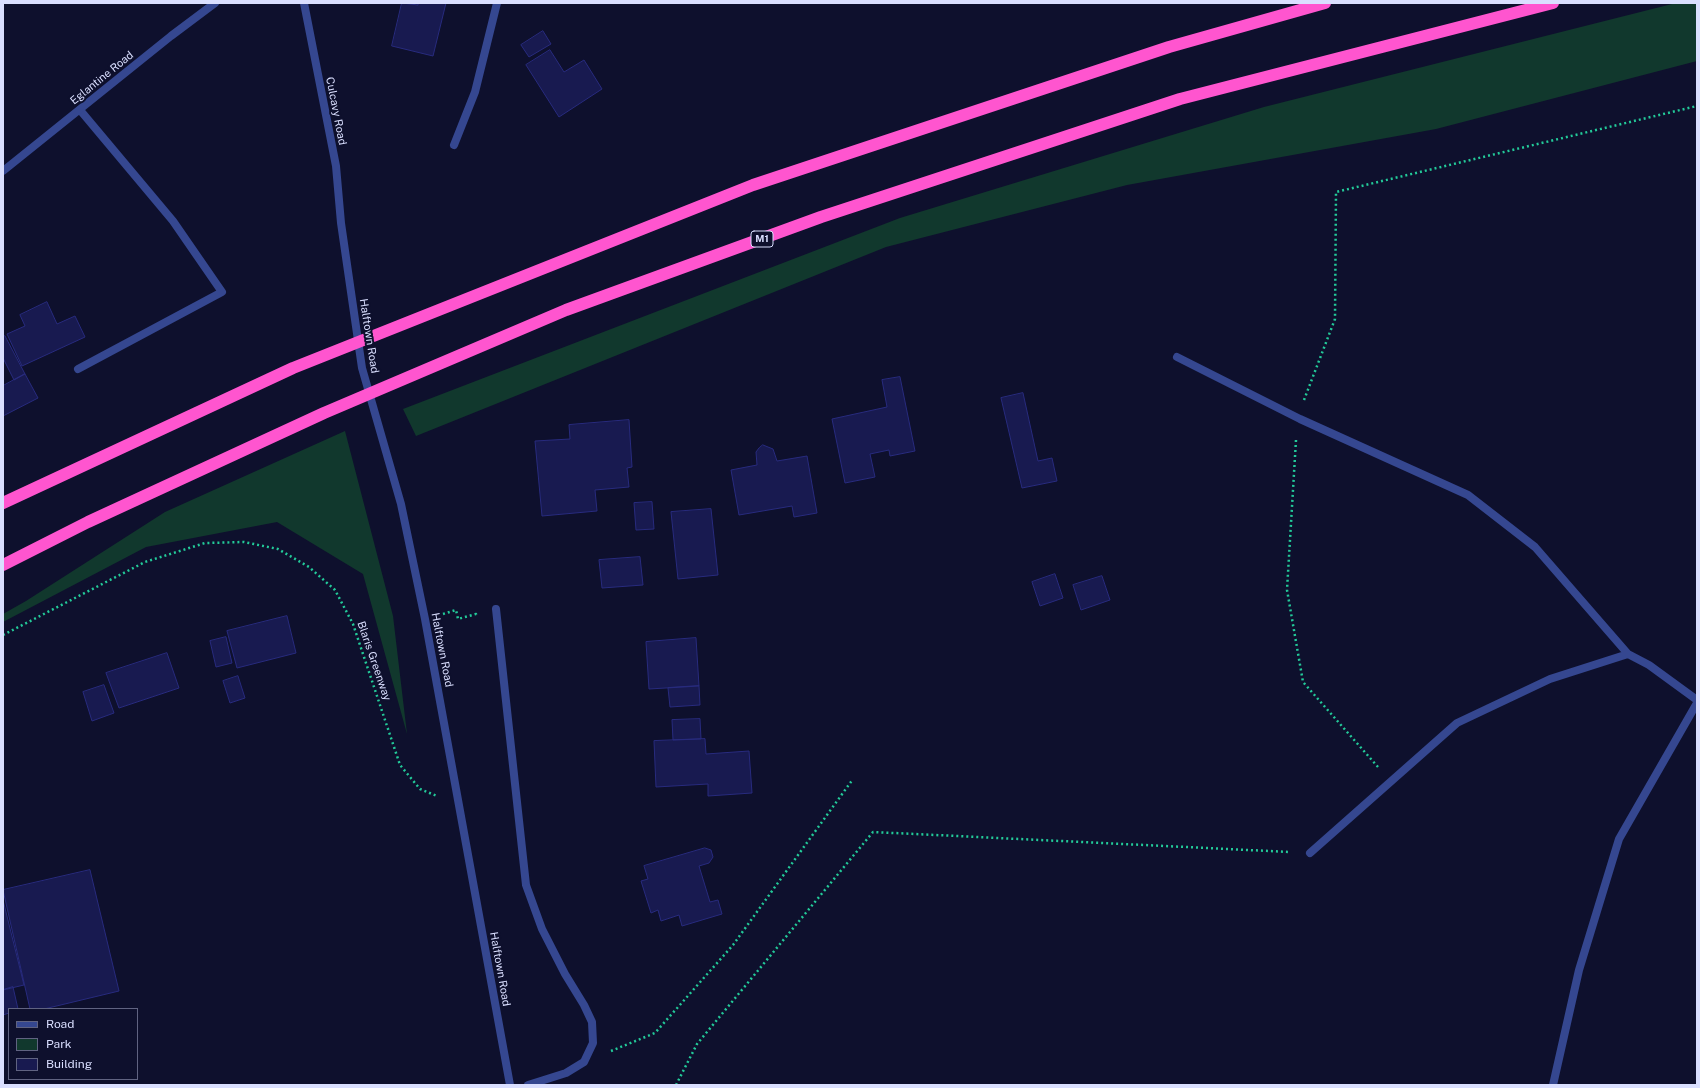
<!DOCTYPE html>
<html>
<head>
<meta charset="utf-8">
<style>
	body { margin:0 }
	#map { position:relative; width:1700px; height:1088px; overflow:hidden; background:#0e102d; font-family:"Public Sans",sans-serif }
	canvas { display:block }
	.frame { position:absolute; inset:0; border:4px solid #dadfff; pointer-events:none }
	.legend { position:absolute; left:8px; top:1008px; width:130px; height:72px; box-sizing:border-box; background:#0e102d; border:1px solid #606381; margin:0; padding:5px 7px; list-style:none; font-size:12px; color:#dadfff }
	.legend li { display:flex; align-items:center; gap:8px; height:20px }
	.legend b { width:20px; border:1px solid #606381 }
</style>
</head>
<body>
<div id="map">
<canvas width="1700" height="1088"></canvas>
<div class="frame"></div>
<ul class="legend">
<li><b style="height:5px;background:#354790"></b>Road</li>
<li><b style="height:11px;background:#11382d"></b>Park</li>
<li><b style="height:11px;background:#181a50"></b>Building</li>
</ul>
</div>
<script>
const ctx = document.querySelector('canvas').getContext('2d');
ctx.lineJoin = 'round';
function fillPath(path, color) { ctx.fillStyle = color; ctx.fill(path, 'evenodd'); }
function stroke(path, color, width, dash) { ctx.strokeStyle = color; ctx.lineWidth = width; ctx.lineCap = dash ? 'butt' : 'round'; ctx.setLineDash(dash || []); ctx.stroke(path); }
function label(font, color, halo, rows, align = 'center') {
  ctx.font = font + ' "Public Sans",sans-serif'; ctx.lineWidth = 4; ctx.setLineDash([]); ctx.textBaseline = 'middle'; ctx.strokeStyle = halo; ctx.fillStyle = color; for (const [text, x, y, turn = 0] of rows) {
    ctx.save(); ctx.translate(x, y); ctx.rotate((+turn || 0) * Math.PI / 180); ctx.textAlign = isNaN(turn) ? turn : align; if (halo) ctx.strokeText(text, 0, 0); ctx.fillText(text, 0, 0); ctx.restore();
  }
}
fillPath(new Path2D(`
	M1676,3H1697V61L1436,129L1127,185L886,247L416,436L403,409L900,218L1264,107Z
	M345,431L393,616L407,734L363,574L277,522L146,547L3,622V614L26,601L165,512Z`), '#11382d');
const building = new Path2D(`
	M402,3L418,5V3H446L433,56L392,46Z
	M543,31L551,44L529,57L521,45Z
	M550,50L564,72L584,60L602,89L559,117L526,65Z
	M47,302L57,324L75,316L85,337L22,366L7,334L25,326L20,315Z
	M5,336L25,374L14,380L3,358V337Z
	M25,374L38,398L3,416V386Z
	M900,377L915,451L890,456L889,450L870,454L875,477L845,483L832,419L887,407L882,380Z
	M1023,393L1038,461L1052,458L1057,481L1022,488L1001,398Z
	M629,420L632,467L627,468L629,487L595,490L597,511L542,516L535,441L570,439L569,425Z
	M763,445L773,449L777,461L807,456L817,513L794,517L792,506L739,515L731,470L757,465L756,452L759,448Z
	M652,502L654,529L636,530L634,503Z
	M711,509L718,575L678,579L671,512Z
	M640,557L643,585L602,588L599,560Z
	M1055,574L1063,598L1040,606L1032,582Z
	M1102,576L1110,600L1081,610L1073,585Z
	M287,616L296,653L237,668L227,631Z
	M226,637L232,663L216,667L210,641Z
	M696,638L699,686L649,689L646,642Z
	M167,653L179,688L119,708L106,673Z
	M238,676L245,698L230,703L223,681Z
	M104,685L114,713L92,721L83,692Z
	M699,686L700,705L670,707L668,688Z
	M700,719L701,739L673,740L672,720Z
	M705,739L706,754L749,751L752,793L708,796V784L656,787L654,741Z
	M705,848L711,850L713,857L709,863L699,866L710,902L718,900L722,914L682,926L679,915L661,921L658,910L651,913L641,881L648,879L644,866Z
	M90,870L119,991L44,1009H30L3,890Z
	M3,900L24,985L3,990Z
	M13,987L18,1009H9V1013L3,1015V990Z`);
fillPath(building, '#181a50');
stroke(building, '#282b7e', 1);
stroke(new Path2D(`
	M1304,400L1335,319L1336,192L1697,106
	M1296,440L1287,590L1303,682L1378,767
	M443,614L456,610L458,619L476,614V616
	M3,635L145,562L205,543L244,542L278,549L309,567L335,590L353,624L400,765L420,789L437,796
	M611,1051L655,1033L733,945L853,779
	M676,1085L697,1044L873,832L1290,852`), '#23ca99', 2.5, [2, 3]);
stroke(new Path2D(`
	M454,145L475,92L497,3
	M1177,357L1300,419L1468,495L1535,547L1628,654
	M78,369L222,292L173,221L80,110
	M1310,853L1457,723L1550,679L1628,654L1649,665L1697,700
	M1553,1085L1579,970L1619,839L1697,703`), '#354790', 8);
stroke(new Path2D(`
	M3,171L171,36L215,3
	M496,609L526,885L542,929L565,974L584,1005L592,1022L593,1043L584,1062L566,1073L528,1085`), '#354790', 8);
stroke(new Path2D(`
	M304,3L336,166L341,223L362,368L401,504L425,619L510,1085`), '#354790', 8);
stroke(new Path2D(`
	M3,503L293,368L753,185L1169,47L1325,3
	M3,565L88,522L324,413L566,310L821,217L1180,99L1553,3`), '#ff55cf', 12);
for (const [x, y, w] of [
	[762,239,22]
]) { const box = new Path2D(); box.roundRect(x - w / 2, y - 8, w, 16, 3); ctx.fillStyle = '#0e102d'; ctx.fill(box); stroke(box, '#dadfff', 1); }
label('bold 10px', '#dadfff', null, [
	["M1",762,239]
]);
label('11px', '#dadfff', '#0e102d', [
	["Eglantine Road",102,78,-39],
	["Culcavy Road",336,111,79],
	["Halftown Road",369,336,81],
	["Halftown Road",442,650,79],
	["Blaris Greenway",374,661,71],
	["Halftown Road",500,969,80]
]);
</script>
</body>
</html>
